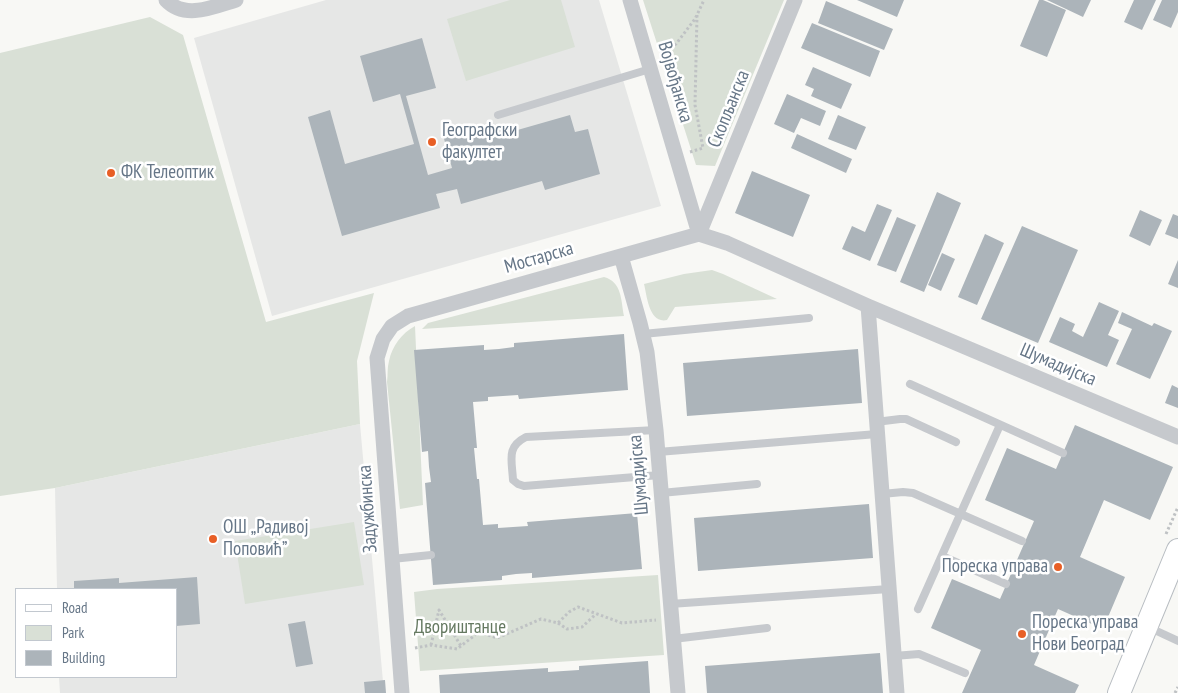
<!DOCTYPE html>
<html>
<head>
<meta charset="utf-8">
<style>
	body { margin:0 }
	#map { position:relative; width:1178px; height:693px; overflow:hidden; background:#f8f8f5; font-family:"PT Sans Narrow",sans-serif }
	canvas { display:block }
	.legend { position:absolute; left:15px; top:588px; width:162px; height:90px; box-sizing:border-box; background:#fff; border:1px solid #c2c8cf; margin:0; padding:6px 9px; list-style:none; font-size:15px; color:#667687 }
	.legend li { display:flex; align-items:center; gap:10px; height:25px }
	.legend b { width:25px; border:1px solid #c2c8cf }
</style>
</head>
<body>
<div id="map">
<canvas width="1178" height="693"></canvas>
<ul class="legend">
<li><b style="height:6px;background:#fff"></b>Road</li>
<li><b style="height:14px;background:#d9e0d6"></b>Park</li>
<li><b style="height:14px;background:#acb4ba"></b>Building</li>
</ul>
</div>
<script>
const ctx = document.querySelector('canvas').getContext('2d');
ctx.lineJoin = 'round';
function fillPath(path, color) { ctx.fillStyle = color; ctx.fill(path, 'evenodd'); }
function stroke(path, color, width, dash) { ctx.strokeStyle = color; ctx.lineWidth = width; ctx.lineCap = dash ? 'butt' : 'round'; ctx.setLineDash(dash || []); ctx.stroke(path); }
function label(font, color, halo, rows, align = 'center') {
  ctx.font = font + ' "PT Sans Narrow",sans-serif'; ctx.lineWidth = 5; ctx.setLineDash([]); ctx.textBaseline = 'middle'; ctx.strokeStyle = halo; ctx.fillStyle = color; for (const [text, x, y, turn = 0] of rows) {
    ctx.save(); ctx.translate(x, y); ctx.rotate((+turn || 0) * Math.PI / 180); ctx.textAlign = isNaN(turn) ? turn : align; if (halo) ctx.strokeText(text, 0, 0); ctx.fillText(text, 0, 0); ctx.restore();
  }
}
fillPath(new Path2D(`
	M326,0H599L661,206L272,316L194,38Z
	M360,424L384,693H60L59,677H176V589H57L55,488Z`), '#e6e7e6');
fillPath(new Path2D(`
	M510,0H561L575,47L466,81L447,19Z
	M643,0H784L715,166L696,165Z
	M150,17L183,35L266,322L374,293L357,361L360,424L55,488L0,496V53Z
	M712,270L723,274L777,299L675,307L667,320C649,324 647,296 644,284L684,274Z
	M604,277C622,282 621,300 624,316L422,329L428,323Z
	M415,326L423,505L400,509L387,382C388,375 387,368 389,361C392,346 402,333 415,326Z
	M354,522L364,585L245,604L235,541Z
	M658,575L664,655L420,671L414,592L437,589Z`), '#d9e0d6');
fillPath(new Path2D(`
	M857,0H904L897,17Z
	M1039,0H1043L1066,10L1047,57L1020,46Z
	M1047,0H1091L1083,17Z
	M1134,0H1156L1142,30L1124,22Z
	M1162,0H1178V12L1171,28L1153,20Z
	M826,1L893,29L884,50L818,23Z
	M812,23L880,51L870,77L801,48Z
	M422,38L436,88L406,96L428,175L452,168L443,135L468,128L471,136L505,126L507,133L570,115L575,132L588,129L600,174L545,190L542,181L461,204L457,189L436,194L440,208L342,236L308,117L330,110L345,164L414,144L400,94L373,102L360,56Z
	M813,67L852,84L841,109L811,96L814,89L805,85Z
	M787,94L826,111L820,126L801,118L794,133L774,124Z
	M838,115L866,127L856,150L828,139Z
	M797,134L852,159L846,173L791,148Z
	M752,171L810,195L793,237L735,213Z
	M937,192L961,203L924,292L900,282Z
	M877,204L892,210L870,261L842,249L852,226L865,232Z
	M1140,210L1162,220L1150,246L1129,236Z
	M1173,214L1178,216V239L1165,234Z
	M897,217L916,225L896,272L877,265Z
	M1022,226L1078,250L1038,343L981,319Z
	M985,234L1004,243L977,305L958,297Z
	M942,253L955,259L941,291L928,285Z
	M1178,260V288L1168,284Z
	M1099,302L1119,311L1108,335L1119,340L1107,367L1049,342L1060,317L1075,324L1072,331L1083,337Z
	M1122,312L1152,326L1154,323L1172,331L1150,379L1116,364L1132,329L1118,323Z
	M624,334L628,390L519,399L518,395L488,397V401L473,402L477,448H474L477,479H479L483,525L498,524V528L528,526L527,522L637,513L642,569L532,578V573L516,574L502,576V580L433,585L425,483L431,482L429,467L428,451L422,452L414,350L484,345V350L499,349L514,347V343Z
	M858,349L862,403L687,416L683,363Z
	M1172,385L1178,388V408L1165,403Z
	M1075,425L1173,467L1150,520L1104,500L1080,557L1125,577L1103,629L1058,609L1034,665L1079,685L1075,693H962L981,650L931,628L952,579L1000,599L1034,521L985,500L1007,448L1056,469Z
	M869,504L873,558L698,571L694,518Z
	M197,577L200,624L176,626V589H74V581L119,578V583Z
	M305,621L313,664L296,667L288,624Z
	M880,653L883,693H707L705,666Z
	M648,661L650,693H440L439,675L548,668V672L579,670V666Z
	M385,680L386,693H365L364,682Z`), '#acb4ba');
const secondary = new Path2D(`
	M1119,693L1178,550`);
stroke(secondary, '#b8bdc2', 24);
stroke(new Path2D(`
	M661,52L676,44L695,19L704,0
	M690,152L703,148L695,105L697,15
	M1166,534L1178,507
	M558,623L567,629L582,627L596,614
	M479,632L491,624L508,633
	M431,645L439,610L461,646
	M415,648L431,645L457,649L479,632L497,638L541,619L558,623L569,612L578,607L622,623L656,620
	M1175,693L1178,687`), '#bfc2c4', 3, [2.5, 2.5]);
stroke(new Path2D(`
	M498,115L650,69
	M643,334L809,318
	M910,384L1063,453
	M876,422L900,419H906L956,442
	M656,430L526,437C506,447 512,460 513,480L518,484L524,486L660,475
	M658,452L877,434
	M661,493L757,484
	M882,494L903,492L913,493L1022,541
	M942,556L1006,584
	M392,559L431,555
	M670,604L889,589
	M918,609L1000,425
	M1148,627L1178,641
	M673,639L767,628
	M894,656L919,654L965,673`), '#c6c9cd', 8);
stroke(new Path2D(`
	M166,0C185,20 213,7 236,0
	M630,0L699,234
	M699,234L795,0
	M621,256L640,323L647,352L656,430L678,693
	M868,306L897,693
	M402,693L377,358L383,339L392,326L408,316L699,234L727,243L868,306L1178,437`), '#c6c9cd', 15);
stroke(secondary, '#fff', 22);
for (const [x, y, r, color] of [
	[432,142,5,"#e85f26"],
	[111,173,5,"#e85f26"],
	[213,539,5,"#e85f26"],
	[1058,567,5,"#e85f26"],
	[1022,634,5,"#e85f26"]
]) { const dot = new Path2D(); dot.arc(x, y, r, 0, 2 * Math.PI); ctx.fillStyle = color; ctx.fill(dot); stroke(dot, '#fff', 2); }
label('19px', '#667687', '#fff', [
	["Војвођанска",675,82,74],
	["Скопљанска",729,109,-68],
	["Мостарска",539,258,-16],
	["Шумадијска",1058,365,23],
	["Шумадијска",639,475,-95],
	["Задужбинска",368,509,-94]
]);
label('19px', '#667687', '#fff', [
	["Географски",442,131],
	["факултет",442,153],
	["ФК Телеоптик",121,173],
	["ОШ „Радивој",223,528],
	["Поповић”",223,550],
	["Пореска управа",1048,567,"right"],
	["Пореска управа",1032,623],
	["Нови Београд",1032,645]
], 'left');
label('19px', '#657961', '#fff', [
	["Двориштанце",460,628]
]);
</script>
</body>
</html>
